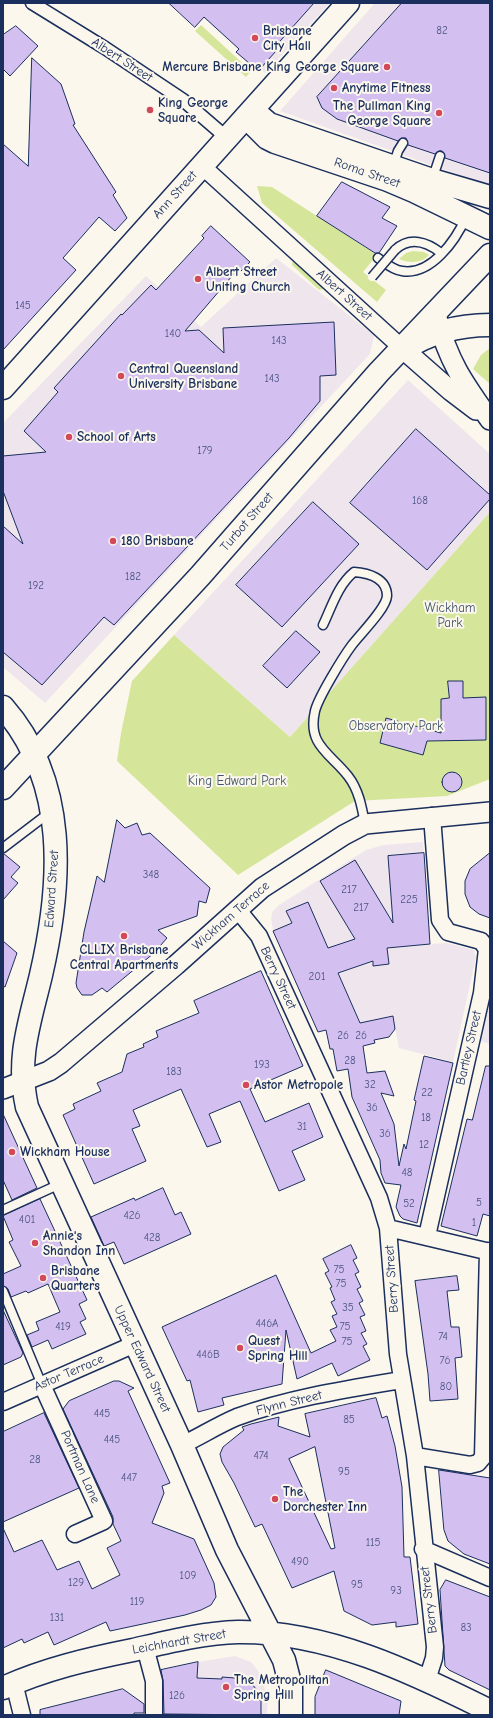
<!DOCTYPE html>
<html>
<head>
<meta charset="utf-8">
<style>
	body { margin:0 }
	#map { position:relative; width:493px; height:1718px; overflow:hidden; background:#fbf7ec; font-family:"Comic Neue",sans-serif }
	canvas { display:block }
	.frame { position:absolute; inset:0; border:4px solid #1b2f5e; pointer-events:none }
</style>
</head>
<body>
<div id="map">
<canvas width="493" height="1718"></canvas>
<div class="frame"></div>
</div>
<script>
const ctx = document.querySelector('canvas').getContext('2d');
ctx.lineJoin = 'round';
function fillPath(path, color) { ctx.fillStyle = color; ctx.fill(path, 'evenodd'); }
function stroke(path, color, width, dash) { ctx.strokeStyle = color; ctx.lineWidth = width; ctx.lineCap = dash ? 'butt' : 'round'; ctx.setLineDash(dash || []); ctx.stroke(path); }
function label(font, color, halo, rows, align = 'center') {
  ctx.font = font + ' "Comic Neue",sans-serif'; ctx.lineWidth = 4; ctx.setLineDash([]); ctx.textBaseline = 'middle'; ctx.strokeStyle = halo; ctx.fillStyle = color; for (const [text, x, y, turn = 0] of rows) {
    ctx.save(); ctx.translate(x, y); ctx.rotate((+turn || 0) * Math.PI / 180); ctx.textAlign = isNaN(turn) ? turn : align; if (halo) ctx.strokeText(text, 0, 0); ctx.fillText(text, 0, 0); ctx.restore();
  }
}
fillPath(new Path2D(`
	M187,3H330L265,73Z
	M375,3H490V186L280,111Z
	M276,258L374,335L370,354L45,703L3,667V423L146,276L201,327Z
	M408,380L490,454V512L290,737L174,635Z
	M423,842L430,944L447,943L474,950L476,957L453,1062L399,1048L393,1017L318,1032L273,931L271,917L273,911L279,905L366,850L384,845Z
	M490,972V1044L477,1040Z
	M235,1656L251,1662L261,1675L268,1700L267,1715H156L159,1671L198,1662Z`), '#efe6ed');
fillPath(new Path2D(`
	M201,25L251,71L246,77L195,31Z
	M257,186L272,187L377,255L363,272L386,290L377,302L262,203Z
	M413,251L424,252L429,255C421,264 409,263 399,259L406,253Z
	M293,256L323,282V289L319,290L292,265Z
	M490,348V384L473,369L481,355Z
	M490,512V779L447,796L355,801L238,875L117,761L121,733L132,681L174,635L290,737Z`), '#d5e69a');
const building = new Path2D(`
	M169,3H314L273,49L276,51L260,69L258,67L256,69L236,52L239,49L204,17L195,27Z
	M402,3H490V173L445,158L442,151H439L435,154L408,145L406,138H401L398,141L337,119L322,108L317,97Z
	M16,26L38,46L10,76L3,69V35Z
	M32,58L61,84L75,124L73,125L116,192L113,195L127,218L115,231L99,217L63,258L76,270L3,350V144L28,166Z
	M342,182L390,207L382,218L397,226L379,253H375L317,216Z
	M211,226L250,262L241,271L238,269L185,331L199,330L224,353L223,328L334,322L336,375L320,376V401L289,438L114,625L104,617L42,685L3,652V526L23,544L3,491V456L46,452L24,431L58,392L54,388L121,314L122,315L151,285L156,290L204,238L202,236Z
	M416,429L490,495V499L427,570L350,503Z
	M313,502L359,544L282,627L236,585Z
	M296,631L320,652L287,688L263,666Z
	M448,681H463V698L486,697V740L427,741L423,755L380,743L386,718L441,733V699L449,698Z
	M442 782a10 10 0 1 1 20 0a10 10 0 1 1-20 0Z
	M117,820L125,828L137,823L142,835L150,833L210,888L206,903L199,901L197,916L158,930L167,938L154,953L107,992L102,988L92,995H82L77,988L76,983L84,932L97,876L104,882Z
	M3,853L20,867L11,877L18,883L3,900Z
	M424,853L430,944L387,948L389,964L373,966V961L338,973L360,1023L393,1016L395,1029L389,1037L374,1040L375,1043L363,1046L367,1073L385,1071L394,1096L381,1093L394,1124L399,1166L404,1144L406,1149L416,1101L414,1100L424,1056L453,1063L417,1223L403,1219L400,1216L396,1207L401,1185L385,1183L381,1173L380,1160L352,1097L348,1069L337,1071L333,1049H330L326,1030L318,1032L273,931L292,923L286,911L308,902L328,948L355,939L320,881L355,860L393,923L388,856Z
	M490,853V918L479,914L470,907L465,894V881L470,869Z
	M3,941L17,953L5,987L3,986Z
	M261,971L303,1066L250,1089L265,1122L309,1103L323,1137L292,1151L305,1180L279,1191L240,1101L209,1114L221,1142L207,1147L181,1089L133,1110L140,1126L132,1129L146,1161L94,1184L63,1115L75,1109L73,1104L101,1091L97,1083L122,1072L127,1054L144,1047L143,1044L158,1037L156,1031L199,1013L194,1001Z
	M486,1066H490V1216L483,1214L477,1236L441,1226L467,1119L472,1120Z
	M3,1114L37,1188L12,1200L3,1180Z
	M163,1188L175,1215L181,1212L191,1234L124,1264L114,1242L104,1246L91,1217L134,1198L135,1200Z
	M40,1199L87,1300L79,1304L86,1319L80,1322L86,1334L52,1349L48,1340L32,1347L27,1335L39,1330L36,1322L60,1312L48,1284L28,1293L26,1291L11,1297L8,1289L3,1286V1274L21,1266L9,1242L13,1240L3,1216Z
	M351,1245L357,1258L353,1260L359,1272L355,1274L361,1287L357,1289L363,1301L359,1303L365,1315L360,1317L366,1331L361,1333L367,1344L363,1346L370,1360L338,1376L332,1363L297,1379L286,1330L282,1384L222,1398L224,1405L198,1412L190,1380L187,1381L162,1327L276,1275L311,1353L336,1341L330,1330L337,1327L332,1316L337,1314L331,1302L335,1300L330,1288L332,1287L325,1273L329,1271L323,1259Z
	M457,1276L459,1290L447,1291L451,1327H459L462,1357L455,1358L458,1399L430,1401L428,1374L415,1281Z
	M3,1310L23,1353L21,1357L3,1365Z
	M114,1381H119L134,1388L128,1391L170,1483L162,1486L164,1493L152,1523L194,1539L214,1583L216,1597L211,1605L201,1610L185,1615L110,1631L106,1622L54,1645L48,1632L24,1643L22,1639L3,1648V1528L14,1552L42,1540L57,1570L79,1561L92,1589L120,1575L107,1548L121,1541L113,1524V1517L63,1409L69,1401Z
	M376,1398L382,1418L387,1416L395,1446L402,1487L404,1557H410L418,1624L396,1627V1622L372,1625L344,1611L334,1571L292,1588L262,1524L255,1527L234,1483L222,1462L220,1454L223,1447L244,1430L242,1427L251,1424L279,1417L278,1426L310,1437L305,1414ZM315,1447L335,1548L331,1549L289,1459Z
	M44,1413L79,1488L3,1522V1432Z
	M439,1470L490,1478V1564L464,1554L448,1541L444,1530Z
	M446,1580L490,1597V1690L449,1670L445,1666L440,1590Z
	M198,1662L197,1678L222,1679V1677L248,1679L256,1689L259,1700H261V1715L164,1714L163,1681L161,1670Z
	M326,1670L401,1701L399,1715H315V1697Z
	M123,1689L144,1704V1713H134V1715H40V1710Z`);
fillPath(building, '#d4c0f0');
stroke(building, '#1b2f5e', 1);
const service = new Path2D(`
	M393,166L398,151L403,143
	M432,180L440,156
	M395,250C410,236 427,242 441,253
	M378,258C385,263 393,270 402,271C431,276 456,240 466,217
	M323,625C332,606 338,585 354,572C368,573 387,578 387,596C386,609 361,633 352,645C343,657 318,698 315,711C307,745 330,753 348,776C359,790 362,808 365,824
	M3,848L49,813
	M3,1210L60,1184
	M3,1291L42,1385`);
const pedestrian = new Path2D(`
	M32,3L105,48L183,100L227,138`);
const minor = new Path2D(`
	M202,166L402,348
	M237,909L259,936L379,1198L388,1228L398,1354L415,1456L435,1647L434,1658L427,1680
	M388,1228L490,1252
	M427,1236L482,993L487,949L481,941L448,932L440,920L432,816
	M42,1385L104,1521L75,1534
	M3,1402L135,1344
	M182,1445C201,1436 218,1425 237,1417C289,1398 347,1389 401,1380
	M415,1456L470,1465L478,1463L483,1457L488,1251
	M423,1549L490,1578
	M145,1647L154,1681V1715
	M14,1683L22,1715`);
const tertiary = new Path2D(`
	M437,318C449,363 464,383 490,420
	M402,348L451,391L476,410
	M3,1089L49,1071L61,1063L176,965L262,888L344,835L365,824L490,812`);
const secondary = new Path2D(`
	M255,112L269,124L432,180L490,197
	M246,117L267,138L275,142L388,180L414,191L490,228
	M403,350C430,332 458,325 490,325
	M3,707C69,782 62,884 41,975C30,1022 16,1058 27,1107L182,1445L227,1550L284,1660L291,1687V1715
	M3,1688C45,1669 88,1659 133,1650C168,1642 203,1633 238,1632C327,1631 412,1672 490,1711`);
const primary = new Path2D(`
	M3,388L348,3
	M3,788L200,576L379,372L490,255`);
stroke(service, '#1b2f5e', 11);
stroke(pedestrian, '#1b2f5e', 15);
stroke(minor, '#1b2f5e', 19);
stroke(tertiary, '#1b2f5e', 22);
stroke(secondary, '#1b2f5e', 25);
stroke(primary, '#1b2f5e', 25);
stroke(service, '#fbf7ec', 8);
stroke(pedestrian, '#fbf7ec', 12);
stroke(minor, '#fbf7ec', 16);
stroke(tertiary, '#fbf7ec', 19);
stroke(secondary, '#fbf7ec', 22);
stroke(primary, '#fbf7ec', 22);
const serviceBridge = new Path2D(`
	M372,277L395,250`);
stroke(serviceBridge, '#1b2f5e', 11, []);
stroke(serviceBridge, '#fbf7ec', 8);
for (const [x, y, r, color] of [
	[255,38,4,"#d1495b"],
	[387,67,4,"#d1495b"],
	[334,88,4,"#d1495b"],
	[150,110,4,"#d1495b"],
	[439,113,4,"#d1495b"],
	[198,279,4,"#d1495b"],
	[121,376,4,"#d1495b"],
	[69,437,4,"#d1495b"],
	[113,541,4,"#d1495b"],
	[124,936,4,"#d1495b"],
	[246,1085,4,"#d1495b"],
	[12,1152,4,"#d1495b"],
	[35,1243,4,"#d1495b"],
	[43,1278,4,"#d1495b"],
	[240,1348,4,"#d1495b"],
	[275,1499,4,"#d1495b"],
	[226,1687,4,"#d1495b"]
]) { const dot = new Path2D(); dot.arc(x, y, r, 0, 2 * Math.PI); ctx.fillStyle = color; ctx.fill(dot); stroke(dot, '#fbf7ec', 1.5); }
label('11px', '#495382', null, [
	["82",442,31],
	["145",23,306],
	["140",173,334],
	["143",279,341],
	["143",272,379],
	["179",205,451],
	["168",420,501],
	["182",133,577],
	["192",36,586],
	["348",151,875],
	["217",349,890],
	["225",409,900],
	["217",361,908],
	["201",317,977],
	["26",343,1036],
	["26",361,1036],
	["28",350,1061],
	["193",262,1065],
	["183",174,1072],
	["32",370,1085],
	["22",427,1093],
	["36",372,1108],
	["18",426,1118],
	["31",302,1127],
	["36",385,1134],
	["12",424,1145],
	["48",407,1173],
	["5",479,1203],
	["52",409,1204],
	["426",132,1216],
	["401",27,1220],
	["1",474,1223],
	["428",152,1238],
	["75",339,1270],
	["75",341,1284],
	["35",348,1308],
	["446A",267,1324],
	["419",63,1327],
	["75",345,1327],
	["74",443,1337],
	["75",347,1342],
	["446B",208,1355],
	["76",445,1361],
	["80",446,1387],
	["445",102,1414],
	["85",349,1420],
	["445",112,1440],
	["474",261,1456],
	["28",35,1460],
	["95",344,1472],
	["447",129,1478],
	["115",373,1543],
	["490",300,1562],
	["109",188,1576],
	["129",76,1583],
	["95",357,1585],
	["93",396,1591],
	["119",137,1602],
	["131",57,1618],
	["83",466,1628],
	["126",177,1696]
]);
label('bold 13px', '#1b2f5e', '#fbf7ec', [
	["Brisbane",263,31],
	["City Hall",263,46],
	["Mercure Brisbane King George Square",379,67,"right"],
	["Anytime Fitness",342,88],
	["King George",158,103],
	["Square",158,118],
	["The Pullman King",431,106,"right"],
	["George Square",431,121,"right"],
	["Albert Street",206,272],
	["Uniting Church",206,287],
	["Central Queensland",129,369],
	["University Brisbane",129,384],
	["School of Arts",77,437],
	["180 Brisbane",121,541],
	["CLLIX Brisbane",124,950,"center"],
	["Central Apartments",124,965,"center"],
	["Astor Metropole",254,1085],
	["Wickham House",20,1152],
	["Annie's",43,1236],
	["Shandon Inn",43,1251],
	["Brisbane",51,1271],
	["Quarters",51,1286],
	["Quest",248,1341],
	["Spring Hill",248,1356],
	["The",283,1492],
	["Dorchester Inn",283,1507],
	["The Metropolitan",234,1680],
	["Spring Hill",234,1695]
], 'left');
label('13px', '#1b2f5e', '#fbf7ec', [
	["Albert Street",122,60,33],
	["Roma Street",367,173,19],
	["Ann Street",175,195,-48],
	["Albert Street",344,295,42],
	["Turbot Street",247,522,-49],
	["Edward Street",52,889,-86],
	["Wickham Terrace",231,916,-41],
	["Berry Street",278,978,65],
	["Bartley Street",469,1048,-77],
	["Berry Street",392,1279,-94],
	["Upper Edward Street",142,1359,65],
	["Astor Terrace",69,1373,-23],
	["Flynn Street",289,1403,-14],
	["Portman Lane",80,1467,66],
	["Berry Street",429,1600,-97],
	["Leichhardt Street",179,1642,-10]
]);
label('13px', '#40546a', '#fbf7ec', [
	["Wickham",450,608],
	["Park",450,623],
	["Observatory Park",396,726],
	["King Edward Park",237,781]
]);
</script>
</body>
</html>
